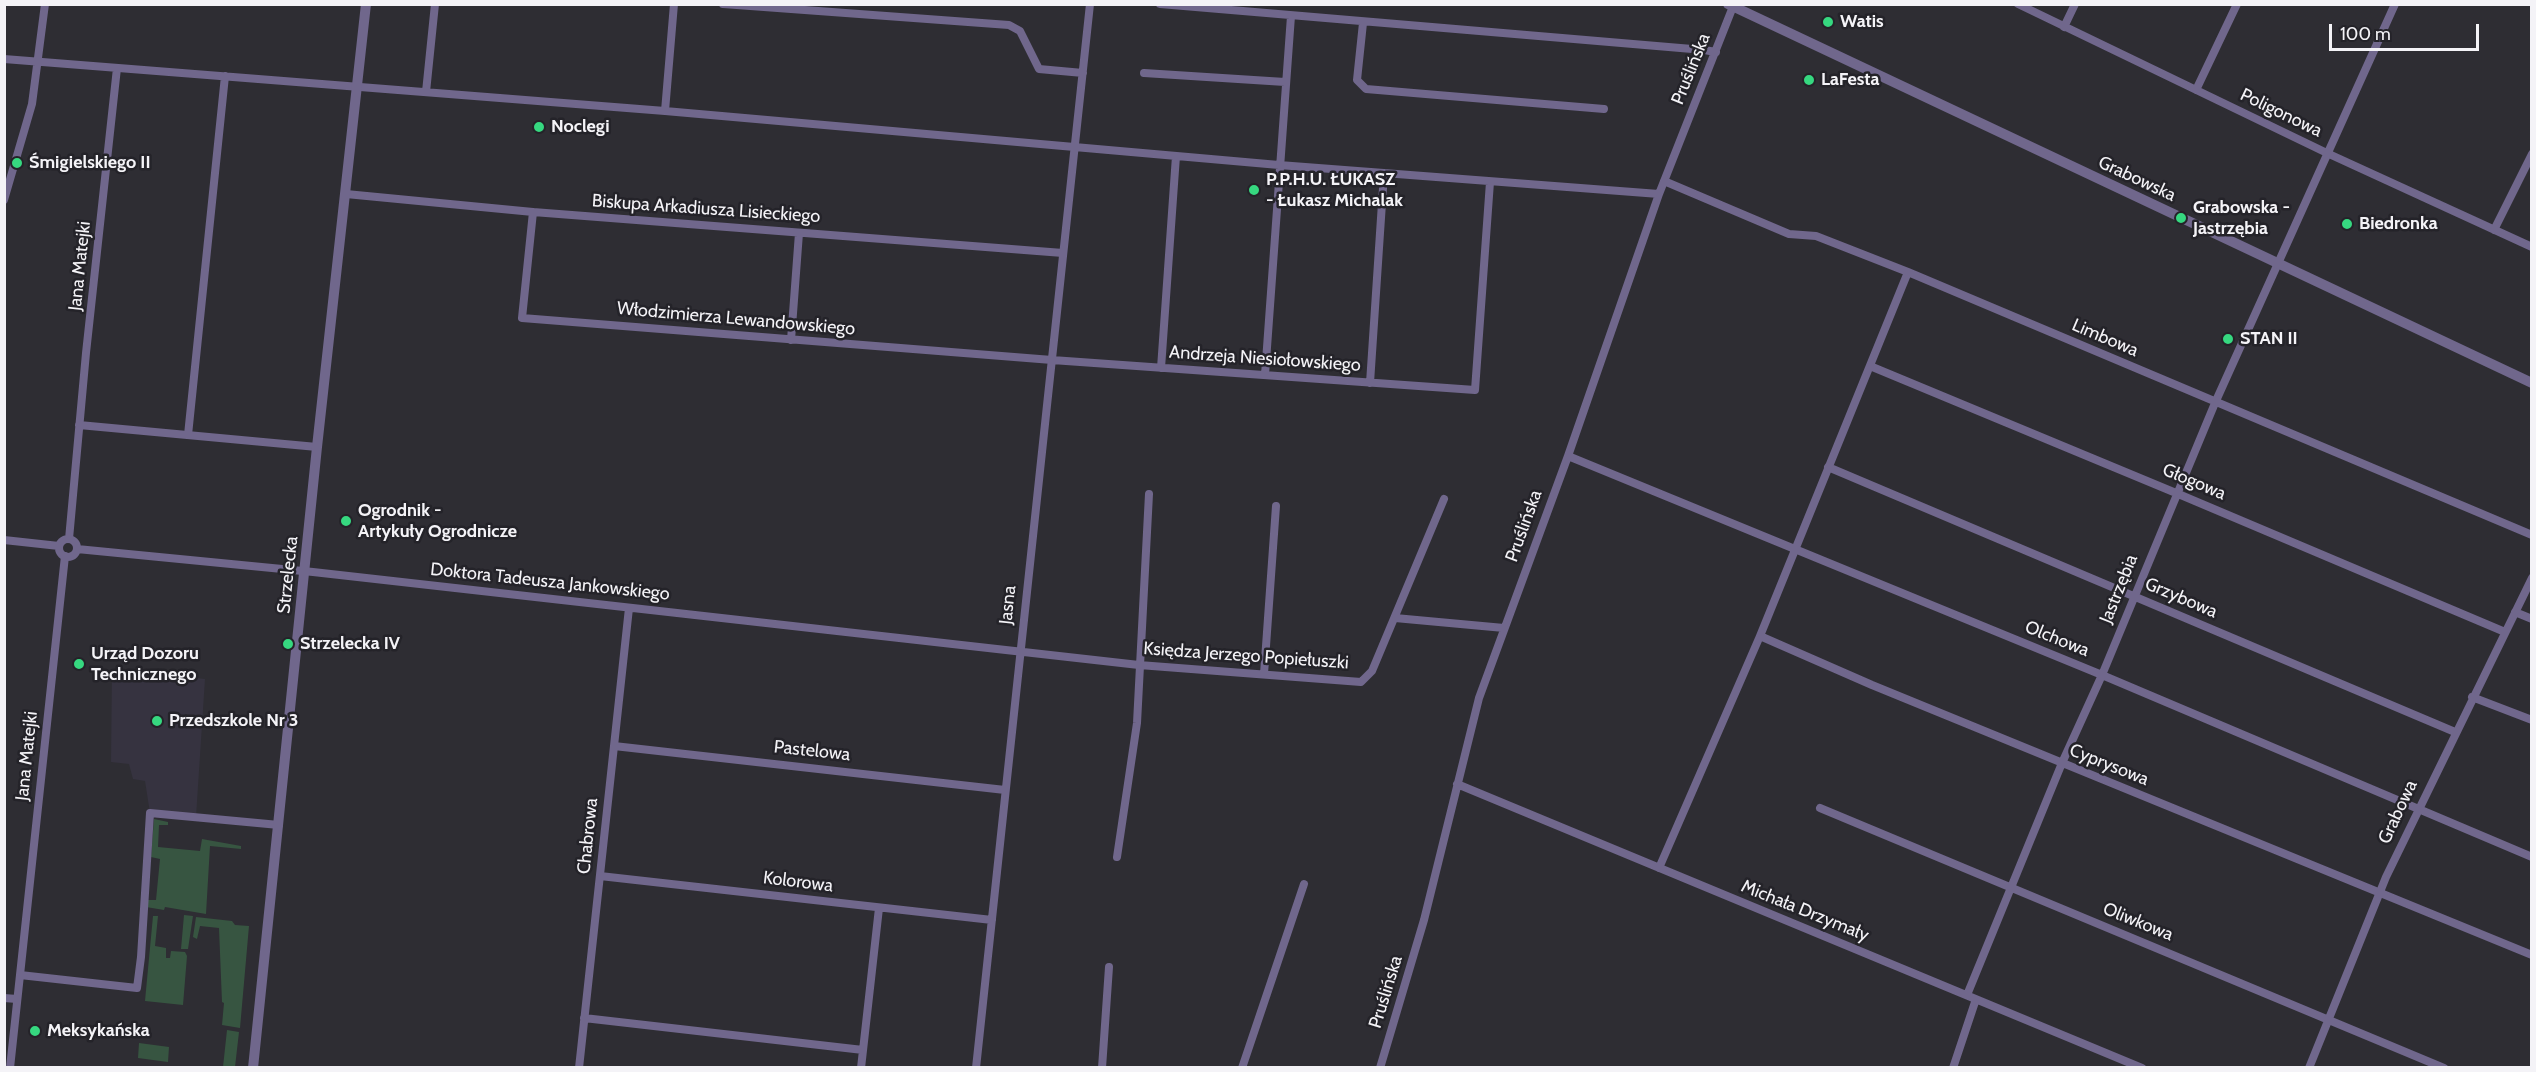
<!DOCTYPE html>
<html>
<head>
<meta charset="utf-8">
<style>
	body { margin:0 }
	#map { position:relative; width:2536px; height:1072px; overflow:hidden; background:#2e2d33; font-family:Cabin,sans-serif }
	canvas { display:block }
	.frame { position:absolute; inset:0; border:6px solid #f4f3f7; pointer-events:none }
	.scale { position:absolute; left:2329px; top:24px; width:150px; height:27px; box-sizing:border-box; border:3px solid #f4f3f7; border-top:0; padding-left:8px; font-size:18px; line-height:21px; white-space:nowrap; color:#f4f3f7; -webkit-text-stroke:4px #242329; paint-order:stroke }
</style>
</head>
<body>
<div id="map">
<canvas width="2536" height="1072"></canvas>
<div class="frame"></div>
<div class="scale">100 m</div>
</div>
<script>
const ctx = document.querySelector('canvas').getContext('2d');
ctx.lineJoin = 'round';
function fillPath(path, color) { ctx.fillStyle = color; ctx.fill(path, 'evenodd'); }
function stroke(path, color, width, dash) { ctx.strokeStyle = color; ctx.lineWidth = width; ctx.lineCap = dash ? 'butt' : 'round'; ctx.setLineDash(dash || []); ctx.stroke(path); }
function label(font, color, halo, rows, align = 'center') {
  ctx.font = font + ' Cabin,sans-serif'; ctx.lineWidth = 5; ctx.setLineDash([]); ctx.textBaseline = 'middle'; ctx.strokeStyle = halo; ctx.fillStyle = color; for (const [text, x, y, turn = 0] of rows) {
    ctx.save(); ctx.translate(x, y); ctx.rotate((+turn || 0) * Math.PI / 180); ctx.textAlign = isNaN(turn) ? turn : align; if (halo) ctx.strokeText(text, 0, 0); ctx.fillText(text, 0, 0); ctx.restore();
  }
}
fillPath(new Path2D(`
	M112,669L205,679L196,817L150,813L145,781L133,779L129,764L111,762Z`), '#363340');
fillPath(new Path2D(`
	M154,819L168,822V825H159L158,847L200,851L202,839L241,846V849L210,846L206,914L165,907L164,910L146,907V900H156L160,859L151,857Z
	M184,915L193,916L188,949H181Z
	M153,916H158L155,946L166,948V958H170L171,951L185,952L187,956L183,1005L145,1001Z
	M196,917L232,921L235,925L249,926L240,1028L222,1025L224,1003L222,1002L219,928L200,926L197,939L193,937Z
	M227,1030L239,1032L235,1067H223Z
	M139,1043L169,1047L168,1062L138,1058Z`), '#375541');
stroke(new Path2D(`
	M723,4L1009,25L1020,31L1039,69L1083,73
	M1160,4L1704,50L1716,52
	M2018,4L2329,154L2532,247
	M1363,23L1357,80L1366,89L1604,109
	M2064,27L2075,4
	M4,59L665,111L1279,165L1659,194
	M1144,73L1285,82
	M2196,90L2237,4
	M426,92L435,4
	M665,111L674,4
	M1664,181L1789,234L1816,236L1908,272L2532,535
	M346,194L533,212L1063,253
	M4,200L32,104L45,4
	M533,212L522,318L1052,360L1475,390L1490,182
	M2494,230L2532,154
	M1908,272L1760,636L1872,685L2532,955
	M791,340L799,233
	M1870,366L2176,493L2505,632
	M1161,368L1176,156
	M1265,375L1291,16
	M1370,383L1384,173
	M79,425L317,447
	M188,435L225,76
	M1568,456L2102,675L2532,857
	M1828,467L2455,732
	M69,539L86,353L117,68
	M59 548a9 9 0 1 1 18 0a9 9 0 1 1-18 0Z
	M4,540L59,546
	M77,549L313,572L1139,665L1361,682L1372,671L1444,499
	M2515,612L2532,619
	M1395,618L1504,628
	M1264,674L1276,506
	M2472,697L2532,720
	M614,746L1005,790
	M1457,784L2142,1068
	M1820,808L2444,1068
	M1117,857L1137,723L1149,494
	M1659,868L1760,636
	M600,876L992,920
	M20,975L137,988L141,957L150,813L279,825
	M1967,995L2062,763L2102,675L2215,403L2395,4
	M4,998L17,999
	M584,1018L863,1050
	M10,1068L65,556
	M579,1068L629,608
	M861,1068L879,908
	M976,1068L1090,4
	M1102,1068L1109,967
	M1242,1068L1304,884
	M1380,1068L1424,920L1479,698L1568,456L1659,194L1734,4
	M1953,1068L1976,999
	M2309,1068L2386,877L2532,578`), '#70678c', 8);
stroke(new Path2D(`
	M1728,4L2532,383
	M253,1068L317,447L366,4`), '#70678c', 10);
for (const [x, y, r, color] of [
	[1828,22,6,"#36d880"],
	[1809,80,6,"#36d880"],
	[539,127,6,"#36d880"],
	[17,163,6,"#36d880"],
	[1254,190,6,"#36d880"],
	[2181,218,6,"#36d880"],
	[2347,224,6,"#36d880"],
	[2228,339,6,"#36d880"],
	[346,521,6,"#36d880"],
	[288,644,6,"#36d880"],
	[79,664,6,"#36d880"],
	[157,721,6,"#36d880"],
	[35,1031,6,"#36d880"]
]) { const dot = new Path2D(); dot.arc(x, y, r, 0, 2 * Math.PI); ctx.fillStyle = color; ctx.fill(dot); stroke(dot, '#242329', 2); }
label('bold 18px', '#f4f3f7', '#242329', [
	["Watis",1840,22],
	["LaFesta",1821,80],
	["Noclegi",551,127],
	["Śmigielskiego II",29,163],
	["P.P.H.U. ŁUKASZ",1266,180],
	["- Łukasz Michalak",1266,201],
	["Grabowska -",2193,208],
	["Jastrzębia",2193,229],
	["Biedronka",2359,224],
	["STAN II",2240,339],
	["Ogrodnik -",358,511],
	["Artykuły Ogrodnicze",358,532],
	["Strzelecka IV",300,644],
	["Urząd Dozoru",91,654],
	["Technicznego",91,675],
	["Przedszkole Nr 3",169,721],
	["Meksykańska",47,1031]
], 'left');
label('18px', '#f4f3f7', '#242329', [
	["Pruślińska",1691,69,-68],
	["Poligonowa",2281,113,26],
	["Grabowska",2137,179,25],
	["Biskupa Arkadiusza Lisieckiego",706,209,4],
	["Jana Matejki",80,266,-84],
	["Włodzimierza Lewandowskiego",736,319,5],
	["Limbowa",2105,338,23],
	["Andrzeja Niesiołowskiego",1265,359,4],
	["Głogowa",2194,482,23],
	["Pruślińska",1524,526,-70],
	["Strzelecka",288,575,-84],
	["Doktora Tadeusza Jankowskiego",550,582,6],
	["Jastrzębia",2119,589,-68],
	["Grzybowa",2181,598,23],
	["Jasna",1008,605,-84],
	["Olchowa",2057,639,22],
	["Księdza Jerzego Popiełuszki",1246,656,4],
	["Pastelowa",812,751,6],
	["Jana Matejki",27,756,-84],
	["Cyprysowa",2109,765,22],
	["Grabowa",2398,812,-65],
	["Chabrowa",588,836,-84],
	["Kolorowa",798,882,7],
	["Michała Drzymały",1805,911,22],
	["Oliwkowa",2138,922,22],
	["Pruślińska",1386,992,-73]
]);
</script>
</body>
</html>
